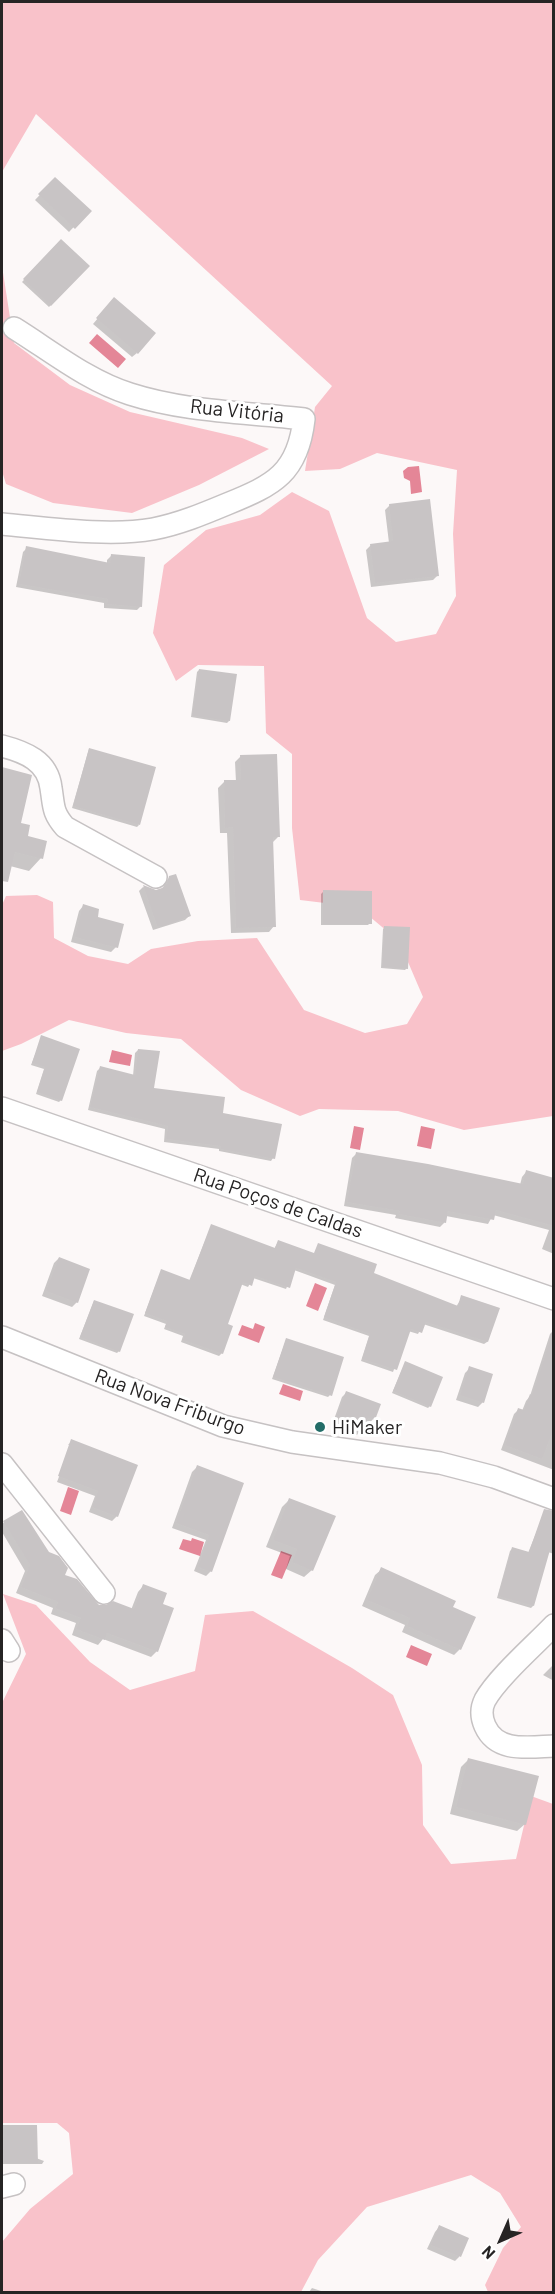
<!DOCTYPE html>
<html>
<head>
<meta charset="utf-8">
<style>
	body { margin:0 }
	#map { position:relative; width:555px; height:2294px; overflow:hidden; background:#fcf8f8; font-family:Barlow,sans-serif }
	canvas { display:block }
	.frame { position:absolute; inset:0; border:3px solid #262424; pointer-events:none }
	.north { position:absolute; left:471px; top:2210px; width:60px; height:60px; -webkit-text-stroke:4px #fff; paint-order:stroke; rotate:225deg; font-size:16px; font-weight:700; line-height:24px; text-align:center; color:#262424 }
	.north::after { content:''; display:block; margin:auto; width:21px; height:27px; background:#262424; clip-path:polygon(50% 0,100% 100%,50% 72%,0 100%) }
</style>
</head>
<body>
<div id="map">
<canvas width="555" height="2294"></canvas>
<div class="frame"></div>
<div class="north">N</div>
</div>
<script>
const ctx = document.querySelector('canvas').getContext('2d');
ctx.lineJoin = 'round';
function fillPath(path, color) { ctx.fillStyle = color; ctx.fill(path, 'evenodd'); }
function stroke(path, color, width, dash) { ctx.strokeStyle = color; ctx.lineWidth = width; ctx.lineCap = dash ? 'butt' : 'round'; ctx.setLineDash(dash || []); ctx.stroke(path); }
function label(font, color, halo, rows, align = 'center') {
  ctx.font = font + ' Barlow,sans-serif'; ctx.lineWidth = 6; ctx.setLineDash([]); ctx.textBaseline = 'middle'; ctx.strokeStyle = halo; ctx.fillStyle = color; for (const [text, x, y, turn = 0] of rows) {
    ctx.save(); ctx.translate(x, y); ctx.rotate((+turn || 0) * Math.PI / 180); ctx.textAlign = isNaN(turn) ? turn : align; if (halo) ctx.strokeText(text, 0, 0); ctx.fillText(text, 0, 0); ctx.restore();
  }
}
fillPath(new Path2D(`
	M2,2H553V1116L464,1130L398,1111L319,1109L300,1116L241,1090L181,1039L126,1033L69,1020L21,1044L2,1051V905L6,896L37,895L53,902L54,938L88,956L128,964L151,949L198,941L257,938L304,1010L365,1033L407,1024L423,997L399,941L358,907L300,900L292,828V754L266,733L264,666L198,665L176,681L153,633L164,565L206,530L260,515L292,492L329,511L367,618L396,642L436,634L456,596L453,534L457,470L377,453L340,469L305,471L315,407L332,386L36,114L2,172Z
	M2,266L14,343L70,385L130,412L242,438L269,449L199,485L132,513L53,503L6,484L2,471Z
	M3,1594L36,1605L90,1662L130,1690L195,1671L205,1615L253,1611L352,1668L393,1695L422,1765L423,1825L451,1864L516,1859L531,1796L553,1804V2292H488L485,2285L503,2248L521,2227L500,2193L471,2175L367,2207L318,2260L301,2292H2V2242L30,2209L73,2174L69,2133L57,2123H2V1703L26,1654Z`), '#f9c2ca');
fillPath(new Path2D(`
	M97,334L126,359L118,368L89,343Z
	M419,466L422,492L411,494L410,481L404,478L403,471L408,467Z
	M112,1050L132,1055L130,1066L109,1062Z
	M354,1126L364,1128L360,1150L350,1148Z
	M421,1126L435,1129L431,1149L417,1146Z
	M315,1283L327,1288L318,1311L306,1306Z
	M255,1323L265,1327L259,1343L238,1335L242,1325L253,1329Z
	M283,1384L303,1391L300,1401L279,1394Z
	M68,1487L79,1491L71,1515L60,1511Z
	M192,1538L204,1542L200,1556L179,1549L183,1539L191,1541Z
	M281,1551L292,1555L282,1579L271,1575Z
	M411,1645L432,1654L427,1666L406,1657Z`), '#e48697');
fillPath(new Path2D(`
	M55,179L89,211L69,232L35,200Z
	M61,241L88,267L49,307L22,282Z
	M110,304L137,353L132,357L93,324Z
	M390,505L438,575L433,580L371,587L366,550L371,545L389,543L385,510Z
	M27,548L107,564V560L111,556L141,606L137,610L104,608V603L16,587L23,552Z
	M199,670L229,721L227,723L191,717L197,672Z
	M89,749L139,825L137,827L72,808Z
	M241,756L278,837L272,843L274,926L269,932L231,933L227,833H220L218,788L224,782H236L235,762Z
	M2,769L30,776L19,824L41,858L29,871L10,866L8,875L2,881Z
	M169,878L190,915L185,920L153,930L139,891L143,887L156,891L163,890L164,883Z
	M323,892L370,923L368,925H321V894Z
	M83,906L116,947L111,952L71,942L79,911Z
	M385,927L407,968L405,970L381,968L383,929Z
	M42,1037L61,1100L59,1102L36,1094L44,1069L31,1065Z
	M138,1050L152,1089L221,1114L273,1158L271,1161L219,1151V1149L164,1142L165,1129L88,1110L97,1071L100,1068L133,1076L135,1053Z
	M356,1154L520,1185L522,1177L526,1172L554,1179V1254L542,1249L549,1230L493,1215L488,1224L446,1216L444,1223L440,1227L395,1218L396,1215L344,1206L352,1158Z
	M211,1226L274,1249L278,1242L372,1274L456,1307L462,1297L498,1309L487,1342L484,1344L423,1324L418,1334L408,1331L393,1372L361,1361L369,1336L323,1320L335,1285L294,1270L286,1289L253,1278L248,1287L240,1284L226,1325L222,1353L219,1356L181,1342L183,1336L164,1329L166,1324L144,1316L161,1271L189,1281Z
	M59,1258L77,1302L72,1307L42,1296L54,1263Z
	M94,1301L119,1351L117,1353L79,1339Z
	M554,1330V1470L501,1450L514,1414L519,1409L522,1411L526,1401L530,1396L550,1334Z
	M286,1340L330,1395L328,1397L272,1379Z
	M405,1363L430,1406L428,1408L392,1393Z
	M470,1368L483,1402L478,1407L456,1400L465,1373Z
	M347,1392L373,1419L369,1424L365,1422L357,1435L332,1425L342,1397Z
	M72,1441L117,1516L112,1521L89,1512L95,1496L57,1482L71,1445H68Z
	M197,1467L243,1484L211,1571L206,1576L194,1571L206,1540L172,1528L192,1472Z
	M289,1500L312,1570L304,1577L286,1569L290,1556L266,1547L282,1507Z
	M543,1516L554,1520V1554L548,1552L533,1606L531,1608L497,1598L510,1551L512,1549L528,1553Z
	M4,1522L98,1606L131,1610L138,1592L143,1586L161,1605L157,1651L151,1657L103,1639L98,1645L72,1635L76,1623L51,1614L53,1608L16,1593L25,1571L2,1532V1525Z
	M382,1569L451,1608L460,1649L454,1655L402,1632L405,1625L362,1606L375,1575Z
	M554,1664V1681L543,1675Z
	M469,1759L525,1824L517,1831L450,1814L461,1767Z
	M4,2127L36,2158L44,2161L42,2164H2V2129Z
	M439,2227L467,2239L459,2257L455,2261L427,2249L435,2232Z
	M312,2288L324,2292H309Z`), '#0003');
fillPath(new Path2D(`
	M55,177L92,211L75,229L38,194Z
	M61,239L90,266L51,306L23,279Z
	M114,297L156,333L138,354L96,318Z
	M430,499L439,576L375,583L370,544L393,541L389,504Z
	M26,546L110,563L111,554L145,557L142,607L107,604L108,599L19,584Z
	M199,669L237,674L230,721L192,716Z
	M89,748L156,767L140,825L73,806Z
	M277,754L280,837H273L276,927L236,928L233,827L225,828L224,780H241L240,755Z
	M2,767L32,775L21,823L30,825L28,836L47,841L43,859L15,852L8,882L2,881Z
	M176,874L191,916L164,926H157L143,885L156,890L162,888L167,884L169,876Z
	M323,890L372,891V924H323Z
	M83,904L99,909L98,917L124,924L118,948L75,937Z
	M384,926L410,927L408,969L382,967Z
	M41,1035L80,1049L62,1101L37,1092L45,1067L32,1063Z
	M138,1049L160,1051L154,1088L225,1097L223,1113L282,1124L275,1159L221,1149V1146L166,1139L168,1126L90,1107L100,1066L135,1075Z
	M356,1152L428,1164L523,1184L526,1170L554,1178V1226L496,1210L494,1220L448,1211L446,1223L399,1214L400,1211L347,1202Z
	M211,1224L275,1248L278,1240L314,1253L318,1243L377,1264L374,1273L458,1306L461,1295L500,1308L488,1342L426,1322L422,1333L411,1329L397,1370L362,1359L370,1334L324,1317L336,1282L296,1268L290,1288L255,1276L252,1286L243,1282L228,1324L233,1326L223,1354L183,1340L185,1334L165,1327L167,1321L145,1313L161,1269L190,1280Z
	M59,1257L90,1269L78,1303L46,1291Z
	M94,1300L134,1314L120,1352L80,1337Z
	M286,1338L344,1357L332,1396L273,1377Z
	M550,1340H554V1428L542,1459L505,1445L518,1408L524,1410L530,1394L532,1395Z
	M405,1361L443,1377L431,1407L393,1391Z
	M469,1366L493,1374L484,1403L460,1395Z
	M346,1391L381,1404L375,1420L368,1418L363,1431L335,1420Z
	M71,1439L138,1465L118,1517L92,1507L98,1491L58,1476Z
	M197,1465L244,1483L212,1572L198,1567L209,1535L176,1523Z
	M289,1498L336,1516L313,1571L292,1562L297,1549L273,1540Z
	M544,1509L554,1511V1551L550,1550L534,1606L498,1596L512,1547L529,1552Z
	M22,1510L49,1552L59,1556L68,1568L65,1575L77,1579L99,1605H106L113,1601L134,1609L143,1584L167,1593L163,1604L174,1608L158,1652L107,1633L105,1640L76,1629L81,1618L55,1608L58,1602L21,1587L30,1565L3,1521Z
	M381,1567L456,1601L453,1607L476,1617L461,1650L407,1626L410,1618L367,1600Z
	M468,1758L539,1776L526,1825L456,1807Z
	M3,2125H37L38,2163H4Z
	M439,2225L469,2238L461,2257L431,2245Z`), '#c8c4c5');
const street = new Path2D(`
	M2,524C47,528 109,537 153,529C179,524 203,514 227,504C274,485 298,473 304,419C246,412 186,412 130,394C88,381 51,351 14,328
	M2,746C25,752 48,761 51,788C54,806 52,812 65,827L156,877
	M2,1108L554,1299
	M2,1337L223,1426L292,1442L440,1463L494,1477L554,1499
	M2,1464L104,1593
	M554,1625C535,1645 498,1677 485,1700C481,1708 481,1717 485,1726C497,1753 528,1747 554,1746
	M2,1640L9,1651
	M2,2187L14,2184`);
stroke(street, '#c6c2c3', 24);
stroke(street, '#fff', 21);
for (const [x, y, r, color] of [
	[320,1427,6,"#236d68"]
]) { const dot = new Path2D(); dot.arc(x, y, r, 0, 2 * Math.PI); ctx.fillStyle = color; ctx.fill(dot); stroke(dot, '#fff', 2); }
label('20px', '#262424', '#fff', [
	["Rua Vitória",237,411,6],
	["Rua Poços de Caldas",278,1203,19],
	["Rua Nova Friburgo",170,1402,20]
]);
label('20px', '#262424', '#fff', [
	["HiMaker",332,1427]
], 'left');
</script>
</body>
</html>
